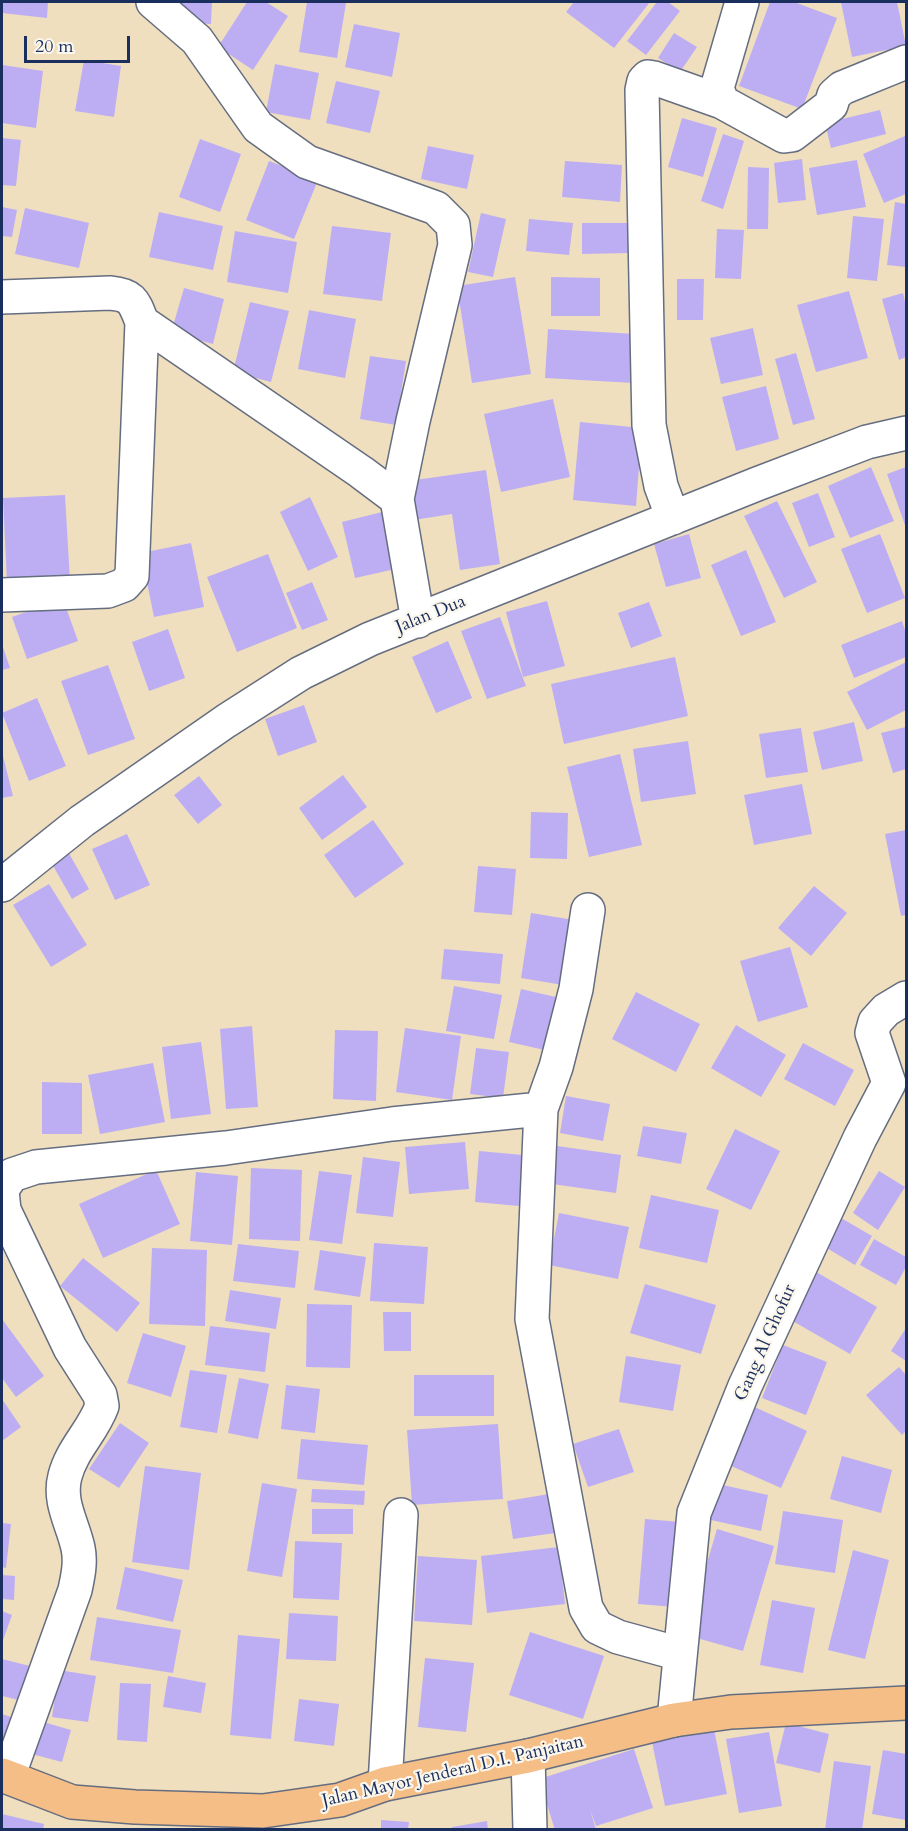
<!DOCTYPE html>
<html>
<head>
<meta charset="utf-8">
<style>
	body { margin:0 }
	#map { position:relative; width:908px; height:1831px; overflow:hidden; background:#efdfbe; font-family:Cardo,serif }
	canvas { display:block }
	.frame { position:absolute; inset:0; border:3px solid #1b2f5e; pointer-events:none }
	.scale { position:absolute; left:24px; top:36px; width:106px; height:27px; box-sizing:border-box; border:3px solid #1b2f5e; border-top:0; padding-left:8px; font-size:18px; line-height:21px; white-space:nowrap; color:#1b2f5e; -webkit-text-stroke:4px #fbf7ec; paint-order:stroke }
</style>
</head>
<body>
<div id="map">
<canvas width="908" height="1831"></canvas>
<div class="frame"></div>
<div class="scale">20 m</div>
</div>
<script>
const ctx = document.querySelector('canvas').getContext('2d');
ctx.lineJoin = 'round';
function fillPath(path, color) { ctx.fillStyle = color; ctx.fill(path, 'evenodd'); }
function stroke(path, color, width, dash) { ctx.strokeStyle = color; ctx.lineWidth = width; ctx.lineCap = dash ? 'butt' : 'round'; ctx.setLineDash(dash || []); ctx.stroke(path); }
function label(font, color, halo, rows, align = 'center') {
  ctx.font = font + ' Cardo,serif'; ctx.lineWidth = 4.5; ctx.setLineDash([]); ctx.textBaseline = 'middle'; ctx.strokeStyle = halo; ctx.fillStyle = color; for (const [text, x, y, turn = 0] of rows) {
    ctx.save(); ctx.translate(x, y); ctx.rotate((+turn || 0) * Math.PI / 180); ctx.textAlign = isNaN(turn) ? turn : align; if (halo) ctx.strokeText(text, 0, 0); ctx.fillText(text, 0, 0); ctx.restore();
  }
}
fillPath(new Path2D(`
	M2,2H48L47,18L2,13Z
	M180,2H212L211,24L179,22Z
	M247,2H266L288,16L253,70L218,47Z
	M307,2L346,3L337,58L299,52Z
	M574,2H650L614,48L566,12Z
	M657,2H668L680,11L646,55L627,41Z
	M770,2H794L837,18L802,109L739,86Z
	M841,2H897L906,46L852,57Z
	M354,24L400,33L392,77L345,67Z
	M674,33L697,47L680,72L658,58Z
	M84,60L121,66L114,117L75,111Z
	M275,64L319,73L310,120L266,112Z
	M2,65L43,71L36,128L2,123Z
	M336,81L380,91L370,133L326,123Z
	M880,110L886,134L831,148L825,123Z
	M682,118L717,128L703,177L668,167Z
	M723,134L744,141L723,209L701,201Z
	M905,136L906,140V194L884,203L863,154Z
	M2,138L21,140L16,186L2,185Z
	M200,139L241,154L220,212L179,197Z
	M428,146L474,155L467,189L421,179Z
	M802,159L806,200L778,203L774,163Z
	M857,160L866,207L817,215L809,168Z
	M269,161L318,180L294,239L246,220Z
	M565,161L622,165L620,202L562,197Z
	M748,167L769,168L768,229H747Z
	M895,202L906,204V267L887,265Z
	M2,207L17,210L12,237L2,236Z
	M25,208L89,223L79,268L15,254Z
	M159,212L223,226L213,270L149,257Z
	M481,213L506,219L493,277L468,272Z
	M853,216L884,219L877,281L847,278Z
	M529,219L573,223L569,255L526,251Z
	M582,223H629V253L582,254Z
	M332,226L391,233L382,301L323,294Z
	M717,229L744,230L741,279L715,278Z
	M235,231L297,242L288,293L227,282Z
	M515,277L531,374L472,383L457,286Z
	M551,277L600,278V316H551Z
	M677,279H704L703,320H677Z
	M184,288L224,299L213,344L171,333Z
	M849,291L868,358L816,372L797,305Z
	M903,293L906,306V357L899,360L882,299Z
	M250,302L289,311L271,382L233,372Z
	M309,310L356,319L345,378L298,369Z
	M753,328L763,375L721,384L710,338Z
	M548,329L636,334L634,383L545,378Z
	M796,353L815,419L793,425L775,359Z
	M370,356L406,361L396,425L360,419Z
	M766,386L779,439L736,451L722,397Z
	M553,399L570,477L501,492L484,414Z
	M580,422L642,428L636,506L573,500Z
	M871,467L894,521L850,538L828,486Z
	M906,467V528L887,474Z
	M486,470L500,564L460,570L452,514L414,520L408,481Z
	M818,493L835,537L809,547L792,503Z
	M65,495L70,581L7,583L3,498Z
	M310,497L338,557L308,571L280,512Z
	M777,501L817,582L784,598L744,516Z
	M386,511L400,568L355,578L342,522Z
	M689,534L701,578L666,587L654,544Z
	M880,534L905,598L867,613L841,549Z
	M191,543L204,607L154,617L141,553Z
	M746,550L776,622L741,636L711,565Z
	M268,554L297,628L237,652L207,577Z
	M312,582L328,620L302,630L286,593Z
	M63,599L78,641L27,659L12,617Z
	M547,601L565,666L523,677L506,612Z
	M649,602L662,636L631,648L618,613Z
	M500,617L526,686L487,699L461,631Z
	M902,621L906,633V657L854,678L841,645Z
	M168,629L185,678L149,691L132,642Z
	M448,641L472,698L436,713L412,657Z
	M2,644L10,668L2,670Z
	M675,657L688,716L564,744L551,684Z
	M906,662V710L867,730L847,692Z
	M108,665L135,739L88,755L61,681Z
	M37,698L66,766L29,781L2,713Z
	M304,705L317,742L278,756L265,719Z
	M854,722L863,761L822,770L813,732Z
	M906,727V769L893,773L881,733Z
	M801,728L808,772L766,778L759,734Z
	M688,741L696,794L641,802L633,749Z
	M2,752L13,796L2,798Z
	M620,754L642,845L589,857L567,767Z
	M343,775L367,807L322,840L299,808Z
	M199,776L222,805L198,824L174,795Z
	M802,784L812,834L754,845L744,795Z
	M531,812L568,813L567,859L530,858Z
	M373,820L404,864L355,898L324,855Z
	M906,830V915L901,916L885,834Z
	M127,834L150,885L115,900L92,849Z
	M66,848L89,889L72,899L48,857Z
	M478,866L516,869L512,915L474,912Z
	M49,884L87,945L51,967L13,905Z
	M814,886L847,913L811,956L778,928Z
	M531,913L574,920L563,985L521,978Z
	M790,947L808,1007L758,1022L740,961Z
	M444,949L503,954L500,984L441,979Z
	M454,986L502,995L494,1039L446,1031Z
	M521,989L560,998L549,1051L509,1042Z
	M636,992L700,1024L676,1072L612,1039Z
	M736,1025L786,1055L761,1097L711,1068Z
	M252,1026L258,1107L226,1109L220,1029Z
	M405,1028L461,1036L452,1100L396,1092Z
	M335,1030L378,1031L376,1101L333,1099Z
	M201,1042L211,1114L171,1119L162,1047Z
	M803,1043L854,1070L835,1106L784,1079Z
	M476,1048L509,1052L503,1098L470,1094Z
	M153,1063L165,1122L100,1134L88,1075Z
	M42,1082L82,1083V1134H42Z
	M566,1096L610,1104L603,1141L560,1133Z
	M643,1126L687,1133L681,1164L637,1156Z
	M735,1129L780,1151L751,1210L706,1189Z
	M465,1142L469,1189L409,1194L405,1147Z
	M557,1146L621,1155L616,1193L552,1184Z
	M479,1151L523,1155L519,1206L475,1202Z
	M363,1157L400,1162L393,1217L356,1213Z
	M251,1168L302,1170L300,1241L249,1239Z
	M156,1170L180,1224L103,1258L79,1204Z
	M319,1171L352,1175L342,1244L309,1240Z
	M879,1171L905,1187L878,1230L853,1213Z
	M196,1172L238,1176L232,1245L190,1241Z
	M651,1195L719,1210L707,1263L639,1248Z
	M559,1213L629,1227L618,1279L549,1265Z
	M836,1215L872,1236L855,1265L820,1244Z
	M874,1239L906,1257V1267L896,1285L860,1265Z
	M374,1243L428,1247L424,1304L370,1301Z
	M238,1244L299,1251L295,1288L233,1281Z
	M152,1248L207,1250L205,1326L149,1324Z
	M320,1250L366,1257L360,1297L314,1290Z
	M83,1258L140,1303L117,1332L60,1286Z
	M811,1269L877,1307L850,1354L784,1316Z
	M645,1284L716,1305L701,1354L630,1333Z
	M230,1290L281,1298L276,1329L225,1321Z
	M307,1304L352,1305L350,1368L306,1367Z
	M383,1312H411V1351H384Z
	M2,1319L44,1376L16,1397L2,1378Z
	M210,1326L270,1333L265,1372L205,1365Z
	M906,1328V1361L891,1351Z
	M143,1333L186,1346L171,1397L127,1383Z
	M783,1345L827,1362L806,1415L762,1398Z
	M626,1356L681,1365L673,1411L619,1402Z
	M899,1367L906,1375V1431L902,1435L866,1395Z
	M190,1370L227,1375L217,1433L180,1427Z
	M414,1375H494V1416H414Z
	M239,1378L269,1384L258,1439L228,1433Z
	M286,1385L320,1389L315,1433L281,1429Z
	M2,1399L21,1427L2,1441Z
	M748,1404L807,1431L781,1488L722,1462Z
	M120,1423L149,1443L119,1488L89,1469Z
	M498,1424L503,1499L412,1505L407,1430Z
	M619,1429L634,1472L588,1487L573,1444Z
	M301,1439L368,1445L364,1485L297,1479Z
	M842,1456L892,1470L881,1513L830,1499Z
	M145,1466L201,1473L189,1570L132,1562Z
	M709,1482L768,1495L761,1531L702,1518Z
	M262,1483L297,1489L282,1577L247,1571Z
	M312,1489L365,1491L364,1505L311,1502Z
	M549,1494L555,1533L513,1539L507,1501Z
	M312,1509H353V1534H312Z
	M783,1511L843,1520L835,1573L775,1564Z
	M645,1519L681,1522L675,1607L638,1604Z
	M2,1523L11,1524L6,1568L2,1567Z
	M717,1529L774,1546L743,1651L686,1635Z
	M295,1541L342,1543L339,1600L293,1598Z
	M559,1547L565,1604L487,1613L481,1556Z
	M853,1550L889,1560L865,1659L828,1650Z
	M418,1556L477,1560L472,1625L414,1621Z
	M125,1567L183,1580L173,1622L116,1609Z
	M2,1575L15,1576L14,1600L2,1599Z
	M772,1600L815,1608L803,1673L760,1665Z
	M2,1611L12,1615L2,1643Z
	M289,1613L338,1616L336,1661L286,1659Z
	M97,1617L181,1630L173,1673L90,1660Z
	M530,1632L604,1656L583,1719L509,1695Z
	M238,1635L280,1639L271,1739L230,1735Z
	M425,1658L474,1663L466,1732L418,1727Z
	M2,1659L34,1667L27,1702L2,1696Z
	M59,1670L96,1676L88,1722L52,1717Z
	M168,1676L206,1683L201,1713L163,1707Z
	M120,1683L151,1684L147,1742L117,1740Z
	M299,1699L339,1704L334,1746L294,1741Z
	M2,1714L23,1721L2,1747Z
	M33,1719L71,1730L62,1762L24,1752Z
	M786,1723L829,1734L820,1773L776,1763Z
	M714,1729L727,1794L665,1806L652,1742Z
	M769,1732L782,1806L739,1813L726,1739Z
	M634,1749L653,1808L596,1826L590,1809L596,1830H555L539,1779Z
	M883,1750L906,1754V1820L872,1814Z
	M834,1761L871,1766L862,1830H825Z
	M2,1814L44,1824L43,1830H2Z
	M381,1820L409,1822L408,1830H381Z
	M487,1821L488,1830H452V1827Z`), '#bdaef4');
const minor = new Path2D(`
	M153,2L197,40L258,127L307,162L436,208L453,225L455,245L413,421L397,499
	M742,2L717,88L722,102L784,136L792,135L831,105L834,95L842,88L906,62
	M2,297L110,293C133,295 134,302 142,322L361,472L397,499L418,621
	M673,518L661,486L649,425L642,90L644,81L648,77L654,78L722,102
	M2,595L108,591L124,585L132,576L142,322
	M2,885L82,821L226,721L301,673L370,639L757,484L867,442L906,433
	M541,1109L556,1067L576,989L588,910
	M2,1189L12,1175L36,1167L226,1148L392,1124L541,1109L532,1319L586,1608L597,1627L618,1637L680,1654
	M2,1191L4,1210L70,1348L100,1395L102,1406C93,1431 72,1449 65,1476C58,1502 73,1524 78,1548C81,1562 78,1576 75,1590L8,1777
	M674,1720L694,1513L745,1386L860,1138L889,1083L872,1033L875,1022L886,1010L906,998
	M528,1756L530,1830
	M385,1784L401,1515`);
const major = new Path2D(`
	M2,1775L72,1802L135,1807L263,1811L340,1800L385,1784L528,1756L674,1720L731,1712L906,1703`);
stroke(minor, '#656d80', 36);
stroke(major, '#656d80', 36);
stroke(minor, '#fff', 33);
stroke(major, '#f6be87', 33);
label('18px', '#1b2f5e', '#fbf7ec', [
	["Jalan Dua",431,615,-22],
	["Gang Al Ghofur",766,1343,-66],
	["Jalan Mayor Jenderal D.I. Panjaitan",453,1772,-13]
]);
</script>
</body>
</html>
